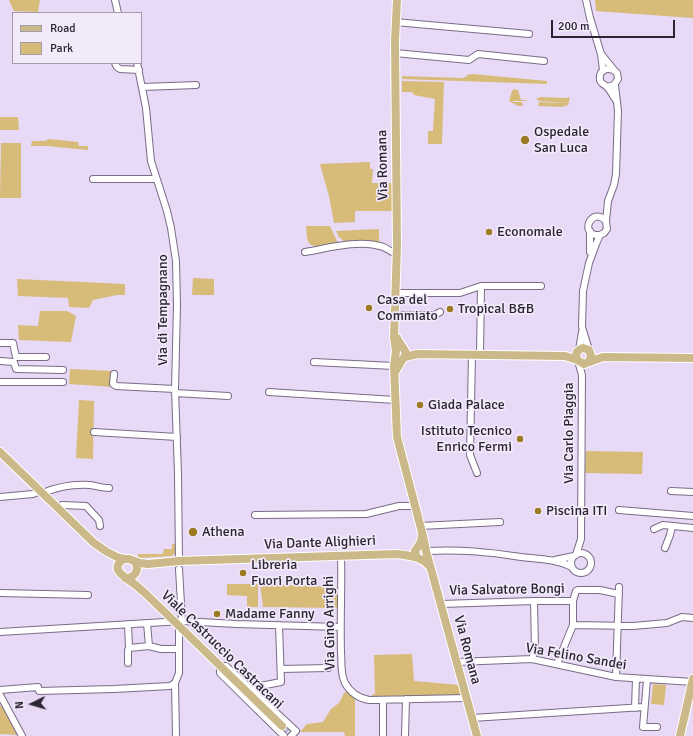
<!DOCTYPE html>
<html>
<head>
<meta charset="utf-8">
<style>
	body { margin:0 }
	#map { position:relative; width:693px; height:736px; overflow:hidden; background:#e8d9f6; font-family:Signika,sans-serif }
	canvas { display:block }
	.legend { position:absolute; left:12px; top:12px; width:130px; height:52px; box-sizing:border-box; background:#f2e9fb; border:1px solid #a29baa; margin:0; padding:5px 7px; list-style:none; font-size:12px; color:#2a2530 }
	.legend li { display:flex; align-items:center; gap:8px; height:20px }
	.legend b { width:20px; border:1px solid #a29baa }
	.north { position:absolute; left:12px; top:684px; width:40px; height:40px; -webkit-text-stroke:3px #f2e9fb; paint-order:stroke; rotate:265deg; font-size:11px; font-weight:700; line-height:16px; text-align:center; color:#2a2530 }
	.north::after { content:''; display:block; margin:auto; width:14px; height:18px; background:#2a2530; clip-path:polygon(50% 0,100% 100%,50% 72%,0 100%) }
	.scale { position:absolute; left:551px; top:20px; width:124px; height:18px; box-sizing:border-box; border:2px solid #2a2530; border-top:0; padding-left:5px; font-size:12px; line-height:14px; white-space:nowrap; color:#2a2530; -webkit-text-stroke:3px #f2e9fb; paint-order:stroke }
</style>
</head>
<body>
<div id="map">
<canvas width="693" height="736"></canvas>
<ul class="legend">
<li><b style="height:5px;background:#ccb98a"></b>Road</li>
<li><b style="height:11px;background:#d7bb79"></b>Park</li>
</ul>
<div class="north">N</div>
<div class="scale">200 m</div>
</div>
<script>
const ctx = document.querySelector('canvas').getContext('2d');
ctx.lineJoin = 'round';
function fillPath(path, color) { ctx.fillStyle = color; ctx.fill(path, 'evenodd'); }
function stroke(path, color, width, dash) { ctx.strokeStyle = color; ctx.lineWidth = width; ctx.lineCap = dash ? 'butt' : 'round'; ctx.setLineDash(dash || []); ctx.stroke(path); }
function label(font, color, halo, rows, align = 'center') {
  ctx.font = font + ' Signika,sans-serif'; ctx.lineWidth = 3.5; ctx.setLineDash([]); ctx.textBaseline = 'middle'; ctx.strokeStyle = halo; ctx.fillStyle = color; for (const [text, x, y, turn = 0] of rows) {
    ctx.save(); ctx.translate(x, y); ctx.rotate((+turn || 0) * Math.PI / 180); ctx.textAlign = isNaN(turn) ? turn : align; if (halo) ctx.strokeText(text, 0, 0); ctx.fillText(text, 0, 0); ctx.restore();
  }
}
fillPath(new Path2D(`
	M9,0H40L38,12L14,11Z
	M595,0H693V18L596,11Z
	M473,74L547,81V84L402,79V76L462,78L466,77L467,75Z
	M402,81L444,82L442,144H428V131H433L435,99L414,95L412,92H402Z
	M514,89L518,90L521,100H526V101H513V102H522L523,106H518L509,101L512,91Z
	M540,97L567,98L570,97L568,105L562,107L538,106L539,102L567,103L539,101L536,98H539Z
	M0,117H18L19,130H0Z
	M49,139L78,142L79,146H88V150L47,146H31L32,141H45Z
	M1,143H21V198H0Z
	M370,162V169H373L372,183H394V211H355V222L334,223L329,196L320,164Z
	M306,226H330L338,243C331,245 315,250 309,243C306,239 307,231 306,226Z
	M379,229V242H345L339,237L336,231Z
	M193,278L214,279V295H192Z
	M17,279L125,284V295H117L93,300L89,308L69,307L68,298L18,296Z
	M40,311H67L76,316L71,342L19,340L18,325L38,326Z
	M70,369L113,371L112,387L69,384Z
	M79,400L94,401L93,459L76,458Z
	M586,451L643,452L642,474L585,473Z
	M172,544H175V553L172,556L138,558V554H163L164,549H172Z
	M227,584H258V607H247V596L227,595Z
	M260,584L338,587V608L263,607Z
	M412,654L414,681L459,685L461,694L459,695L373,697L372,694H375L374,655Z
	M653,684L666,685L664,705L651,704Z
	M347,691L355,700V736H345L344,732H300L307,724L323,722L331,709L339,703L344,693Z
	M0,706H2L18,735L0,734Z`), '#d7bb79');
stroke(new Path2D(`
	M282,726L292,736`), '#c2b5ce', 8, [8, 4]);
const minor = new Path2D(`
	M115,0L118,13
	M586,0L590,18L601,54L603,71
	M395,22L529,34
	M395,53L469,60L478,54L544,61
	M601,54L614,70
	M115,63L117,67L120,69L139,70
	M137,63L146,108L151,161L167,211L171,228L176,261L177,305L175,389L178,474L179,561
	M143,87L196,85
	M607,87L614,85L618,79L617,73C611,66 598,68 600,80C601,84 604,84 607,87C610,90 613,96 616,100
	M93,179H156
	M590,231V252
	M600,235C578,237 591,205 606,221
	M305,252C329,248 356,240 380,246C386,247 390,252 397,254
	M395,293H460L481,286H541
	M395,315H435L440,312
	M0,343H13L16,357H46
	M579,350L582,332
	M589,350L582,327L583,291L589,263L596,244L600,235L604,233L607,229L606,221L608,201L614,185L616,174L618,111L615,85
	M472,355L470,455L477,473
	M480,355L481,286
	M0,361L14,362L16,369L63,370
	M314,362L394,366
	M114,374L113,384L116,386L175,389
	M0,382H63
	M269,392L395,400
	M175,393L228,396
	M94,432L177,437
	M671,491L693,492
	M43,493C57,487 74,484 90,485C97,486 102,488 109,488
	M0,497L33,494L41,491
	M58,508L62,505L86,506L99,520L100,526
	M619,510L693,516
	M255,515L366,514L399,506H415
	M420,526L500,522
	M654,529L663,525L693,528
	M665,548L670,535L672,526
	M426,551C460,549 488,552 521,557C539,559 556,559 572,567
	M571 563a10 10 0 1 1 20 0a10 10 0 1 1-20 0Z
	M341,555C342,587 340,619 341,652C342,662 340,673 345,683C350,692 358,698 369,700L466,698
	M576,555L581,539L582,375L578,361
	M555,560L574,556
	M179,569L182,621
	M0,593L88,595
	M441,604L534,601H573
	M147,623L149,646L161,649H179
	M128,624L129,648L149,646
	M573,625L633,626L667,623L682,617L693,618
	M0,632L182,621L236,624L340,627
	M532,659L535,649L534,601
	M457,662L532,659L616,677L693,682
	M128,663V650L129,648
	M557,664L573,625V601L576,591L578,590H600L619,594
	M281,669L328,668
	M616,677L619,587
	M647,680L643,727H657
	M252,689L255,687L281,682L279,625
	M0,690L38,687L39,691L114,689L170,686L175,683
	M0,695L22,736
	M383,700V736
	M635,708L636,679
	M472,718L644,707
	M176,736L175,683L179,673V627
	M284,736L220,673V666H226L296,731L291,736
	M405,736L406,699`);
const major = new Path2D(`
	M397,0L395,41L397,246L394,337L396,351L394,366L397,437L423,536L426,551L477,736
	M405,357L417,354L565,356L577,360
	M589,361L591,356L589,350L583,348C577,350 575,354 577,360L584,364L603,357L693,358
	M395,372L406,354C405,348 399,344 397,338
	M0,452L94,543L107,552L117,557L124,559H129L140,563L148,564L179,561L397,554C409,556 422,556 430,567
	M416,556L415,551L421,542L422,536
	M124,559C110,568 122,575 130,581C135,584 140,589 145,593L282,726
	M125,578C135,578 140,570 135,562
	M680,736L693,679`);
stroke(minor, '#796c86', 8);
stroke(major, '#fff', 10);
stroke(minor, '#fff', 6);
stroke(major, '#ccb98a', 8);
for (const [x, y, r, color] of [
	[525,140,5,"#9a7a23"],
	[489,232,4,"#9a7a23"],
	[369,308,4,"#9a7a23"],
	[450,309,4,"#9a7a23"],
	[420,405,4,"#9a7a23"],
	[520,439,4,"#9a7a23"],
	[538,511,4,"#9a7a23"],
	[193,532,5,"#9a7a23"],
	[243,573,4,"#9a7a23"],
	[217,614,4,"#9a7a23"]
]) { const dot = new Path2D(); dot.arc(x, y, r, 0, 2 * Math.PI); ctx.fillStyle = color; ctx.fill(dot); stroke(dot, '#f2e9fb', 1.5); }
label('14px', '#2a2530', '#f2e9fb', [
	["Ospedale",534,132],
	["San Luca",534,148],
	["Economale",497,232],
	["Casa del",377,300],
	["Commiato",377,316],
	["Tropical B&B",458,309],
	["Giada Palace",428,405],
	["Istituto Tecnico",512,431,"right"],
	["Enrico Fermi",512,447,"right"],
	["Piscina ITI",546,511],
	["Athena",202,532],
	["Libreria",251,565],
	["Fuori Porta",251,581],
	["Madame Fanny",225,614]
], 'left');
label('14px', '#2a2530', '#f2e9fb', [
	["Via Romana",383,165,-91],
	["Via di Tempagnano",163,310,-90],
	["Via Carlo Piaggia",569,433,-90],
	["Via Dante Alighieri",320,543,-2],
	["Via Salvatore Bongi",507,590,-1],
	["Via Gino Arrighi",330,623,-91],
	["Viale Castruccio Castracani",222,650,44],
	["Via Romana",467,650,75],
	["Via Felino Sandei",576,657,10]
]);
</script>
</body>
</html>
